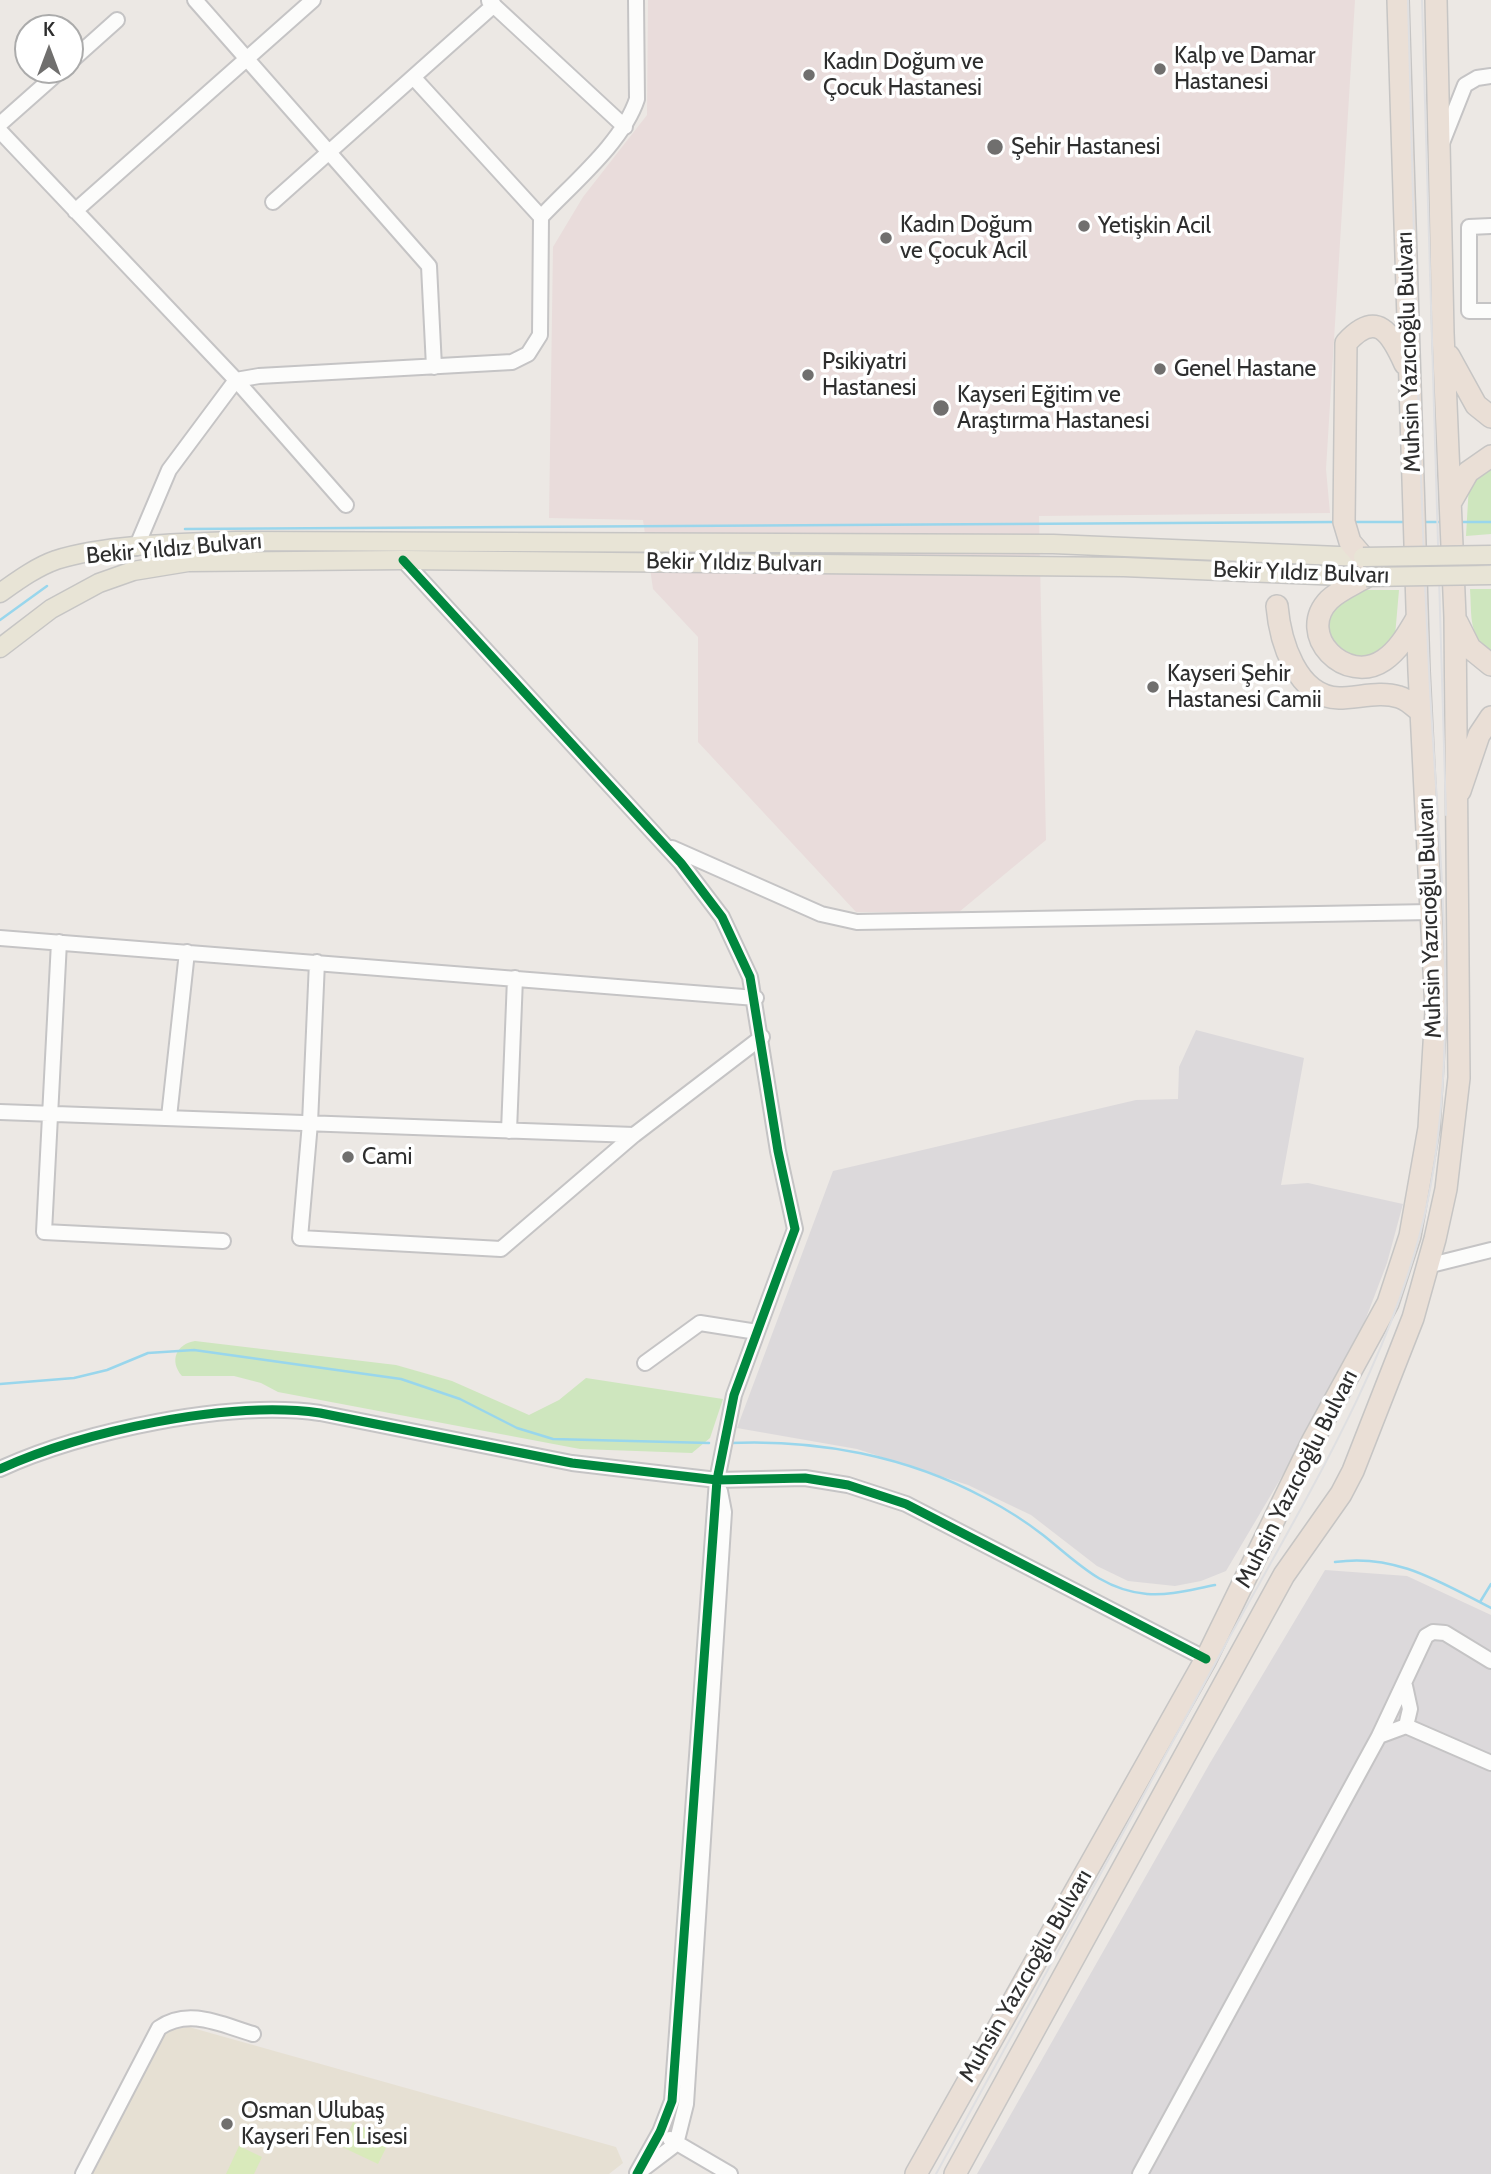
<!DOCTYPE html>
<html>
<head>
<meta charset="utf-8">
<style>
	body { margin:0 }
	#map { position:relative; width:1491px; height:2174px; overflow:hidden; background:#ece8e4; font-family:Cabin,sans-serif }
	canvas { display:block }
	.north { position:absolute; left:14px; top:14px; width:70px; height:70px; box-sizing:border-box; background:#fff; border:2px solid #ababab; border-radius:50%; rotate:0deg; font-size:19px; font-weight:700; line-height:28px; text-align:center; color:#2e2e2e }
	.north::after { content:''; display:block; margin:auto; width:24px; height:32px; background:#706f6e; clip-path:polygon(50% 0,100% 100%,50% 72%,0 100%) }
</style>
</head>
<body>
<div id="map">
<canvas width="1491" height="2174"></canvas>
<div class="north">K</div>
</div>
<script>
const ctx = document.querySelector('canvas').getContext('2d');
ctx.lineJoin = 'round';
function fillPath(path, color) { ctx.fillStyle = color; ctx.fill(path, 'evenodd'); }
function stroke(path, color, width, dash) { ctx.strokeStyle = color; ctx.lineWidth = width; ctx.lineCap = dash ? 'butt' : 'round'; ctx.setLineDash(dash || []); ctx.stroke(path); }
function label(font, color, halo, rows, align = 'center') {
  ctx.font = font + ' Cabin,sans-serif'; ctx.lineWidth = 7; ctx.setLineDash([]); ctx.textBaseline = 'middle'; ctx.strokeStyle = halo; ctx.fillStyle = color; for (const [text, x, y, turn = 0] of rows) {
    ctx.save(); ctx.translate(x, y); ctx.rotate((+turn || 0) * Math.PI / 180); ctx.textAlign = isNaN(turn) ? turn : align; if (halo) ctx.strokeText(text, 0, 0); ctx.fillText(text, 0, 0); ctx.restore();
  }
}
fillPath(new Path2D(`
	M1196,1030L1304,1058L1281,1185L1308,1183L1403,1204L1387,1263L1355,1347L1327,1400L1226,1571L1201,1581L1175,1586L1128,1581L1097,1566L1031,1515L968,1485L857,1449L737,1428L833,1171L1136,1100L1178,1099L1179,1067Z
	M1325,1570L1407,1576L1491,1615V2174H977L1210,1763Z`), '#dcd9db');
fillPath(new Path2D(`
	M189,2027L616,2147L623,2163L609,2174H92L164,2031Z`), '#e6e0d3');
fillPath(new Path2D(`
	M648,0H1355L1326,469L1330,513L1039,516L1046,840L959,912H856L698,742V637L653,589L643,520L549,518L553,247L583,197L647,115Z`), '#e9dcdb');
fillPath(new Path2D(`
	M1491,461V534L1466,536L1469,484Z
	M1470,589H1491V654C1468,633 1472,619 1470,589Z
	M1357,590H1399L1395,636L1376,656L1350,658L1329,639L1328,612Z
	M195,1341L396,1365L452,1381L529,1415L559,1400L586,1378L723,1399L710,1438L692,1453L580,1449L278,1392L261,1383L234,1376H182C169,1361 176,1344 195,1341Z`), '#cee6be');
fillPath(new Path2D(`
	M353,2122L390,2140L378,2164L342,2147Z
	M239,2146L262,2157L254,2174H226Z`), '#d9eabb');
stroke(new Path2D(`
	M1354,522H1407
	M1424,522H1442
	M1459,522H1491
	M185,529L1337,522
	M0,620L47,586
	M0,1384L74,1378L107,1370L148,1353L194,1350L401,1379L460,1399L517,1428L553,1439L709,1443
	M729,1443C817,1439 907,1456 985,1498C1006,1509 1025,1521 1043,1535C1077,1562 1102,1590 1147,1594C1170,1596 1193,1589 1215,1585
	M1335,1562C1395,1553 1440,1582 1491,1608
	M1480,1602L1491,1584`), '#99d6ec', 2.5);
const minor = new Path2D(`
	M195,0L429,266L434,367
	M489,1L625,127
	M70,62L117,20
	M414,78L541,217
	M0,124L61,70
	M0,131L236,380L346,505
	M1442,143L1465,85L1477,78L1491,76
	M273,202L494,5
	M75,211L313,0
	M1491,226L1469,227V311H1491
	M136,548L169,470L236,380L259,376L512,362L528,354L540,335L541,217C573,183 623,142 637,99L636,0
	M403,560L681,863L722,917L750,977L778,1151L795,1229L734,1395L717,1480L672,2101L660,2132L637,2173
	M672,848L821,914L857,922L1432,912
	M0,938L756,998
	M59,942L44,1232L223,1241
	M317,962L310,1123L300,1238L501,1249L634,1135L762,1037
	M0,1112L634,1135
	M169,1117L187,952
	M509,1131L515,978
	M1427,1266L1491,1250
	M645,1363L700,1323L757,1332
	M0,1469C82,1431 230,1400 320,1413L572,1463L717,1480L805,1478L848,1485L906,1504L1206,1659
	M1405,1686L1410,1709L1406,1726
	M1379,1736L1406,1726L1491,1763
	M670,2139L730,2174
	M643,2169L676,2144L686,2104L724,1512L720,1491
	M83,2174L159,2028C189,2007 222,2025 253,2034
	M1140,2174L1379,1736L1426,1636L1433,1632L1445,1633L1491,1661`);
const major = new Path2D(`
	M0,593C17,581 36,567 56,560C107,544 182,543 236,541L1053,544L1363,557
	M0,648L51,609L99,583L133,571L188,562L403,560L1124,567L1366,577`);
const highway = new Path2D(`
	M1449,356L1476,405L1491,417
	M1452,500L1468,472L1491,456
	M1363,557L1350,542L1344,522L1346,343C1377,309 1391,333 1405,364
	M1366,577C1354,584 1338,591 1329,600C1295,635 1346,686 1384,660C1399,650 1408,633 1417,618
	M1277,606C1280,640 1296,697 1339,698C1358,698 1380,691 1399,697C1407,699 1415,707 1421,712
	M1457,622L1470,648L1491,665
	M1460,791L1479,735L1491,717
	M916,2174L1206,1659L1312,1442L1388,1303L1410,1236L1429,1128L1436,1011L1419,671L1398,0
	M955,2174L1284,1575L1341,1494L1353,1471L1413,1318L1435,1239L1446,1189L1459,1078L1455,617L1443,333L1436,0`);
stroke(minor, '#c5c4c5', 18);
stroke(major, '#c6c5c4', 21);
stroke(highway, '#c6c5c4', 24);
stroke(minor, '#fcfcfb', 14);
stroke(major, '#e8e4d6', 18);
stroke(highway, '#eadfd6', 21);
stroke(new Path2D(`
	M1422,0L1446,815
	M936,2174C1034,1995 1132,1817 1229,1638C1301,1507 1394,1356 1426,1209C1463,1040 1437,842 1429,669C1418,446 1414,223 1408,0`), '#dfdfe1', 2);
const majorBridge = new Path2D(`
	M1363,557L1491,555
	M1366,577L1491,575`);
stroke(majorBridge, '#c6c5c4', 21, []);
stroke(majorBridge, '#e8e4d6', 18);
stroke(new Path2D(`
	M403,560L681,863L722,917L750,977L778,1151L795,1229L734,1395L717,1480L672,2101L660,2132L637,2174
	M0,1469C82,1431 230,1400 320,1413L572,1463L717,1480L805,1478L848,1485L906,1504L1206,1659`), '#00873e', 9);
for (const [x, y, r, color] of [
	[1160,69,7,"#706f6e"],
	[809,75,7,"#706f6e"],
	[995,147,9,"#706f6e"],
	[1084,226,7,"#706f6e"],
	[886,238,7,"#706f6e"],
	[1160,369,7,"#706f6e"],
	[808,375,7,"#706f6e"],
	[941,408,9,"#706f6e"],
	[1153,687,7,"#706f6e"],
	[348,1157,7,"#706f6e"],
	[227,2124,7,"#706f6e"]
]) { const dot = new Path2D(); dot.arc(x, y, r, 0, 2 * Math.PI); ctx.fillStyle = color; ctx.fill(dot); stroke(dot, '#fff', 2.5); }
label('23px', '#2e2e2e', '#fff', [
	["Kalp ve Damar",1174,56],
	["Hastanesi",1174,82],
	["Kadın Doğum ve",823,62],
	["Çocuk Hastanesi",823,88],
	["Şehir Hastanesi",1011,147],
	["Kadın Doğum",900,225],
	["ve Çocuk Acil",900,251],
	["Yetişkin Acil",1098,226],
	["Psikiyatri",822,362],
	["Hastanesi",822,388],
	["Genel Hastane",1174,369],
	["Kayseri Eğitim ve",957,395],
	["Araştırma Hastanesi",957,421],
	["Kayseri Şehir",1167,674],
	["Hastanesi Camii",1167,700],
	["Cami",362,1157],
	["Osman Ulubaş",241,2111],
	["Kayseri Fen Lisesi",241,2137]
], 'left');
label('23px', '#2e2e2e', '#fff', [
	["Muhsin Yazıcıoğlu Bulvarı",1409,352,-92],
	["Bekir Yıldız Bulvarı",174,549,-5],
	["Bekir Yıldız Bulvarı",734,563,1],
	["Bekir Yıldız Bulvarı",1301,573,2],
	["Muhsin Yazıcıoğlu Bulvarı",1430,918,-92],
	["Muhsin Yazıcıoğlu Bulvarı",1297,1479,-63],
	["Muhsin Yazıcıoğlu Bulvarı",1026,1976,-60]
]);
</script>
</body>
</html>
